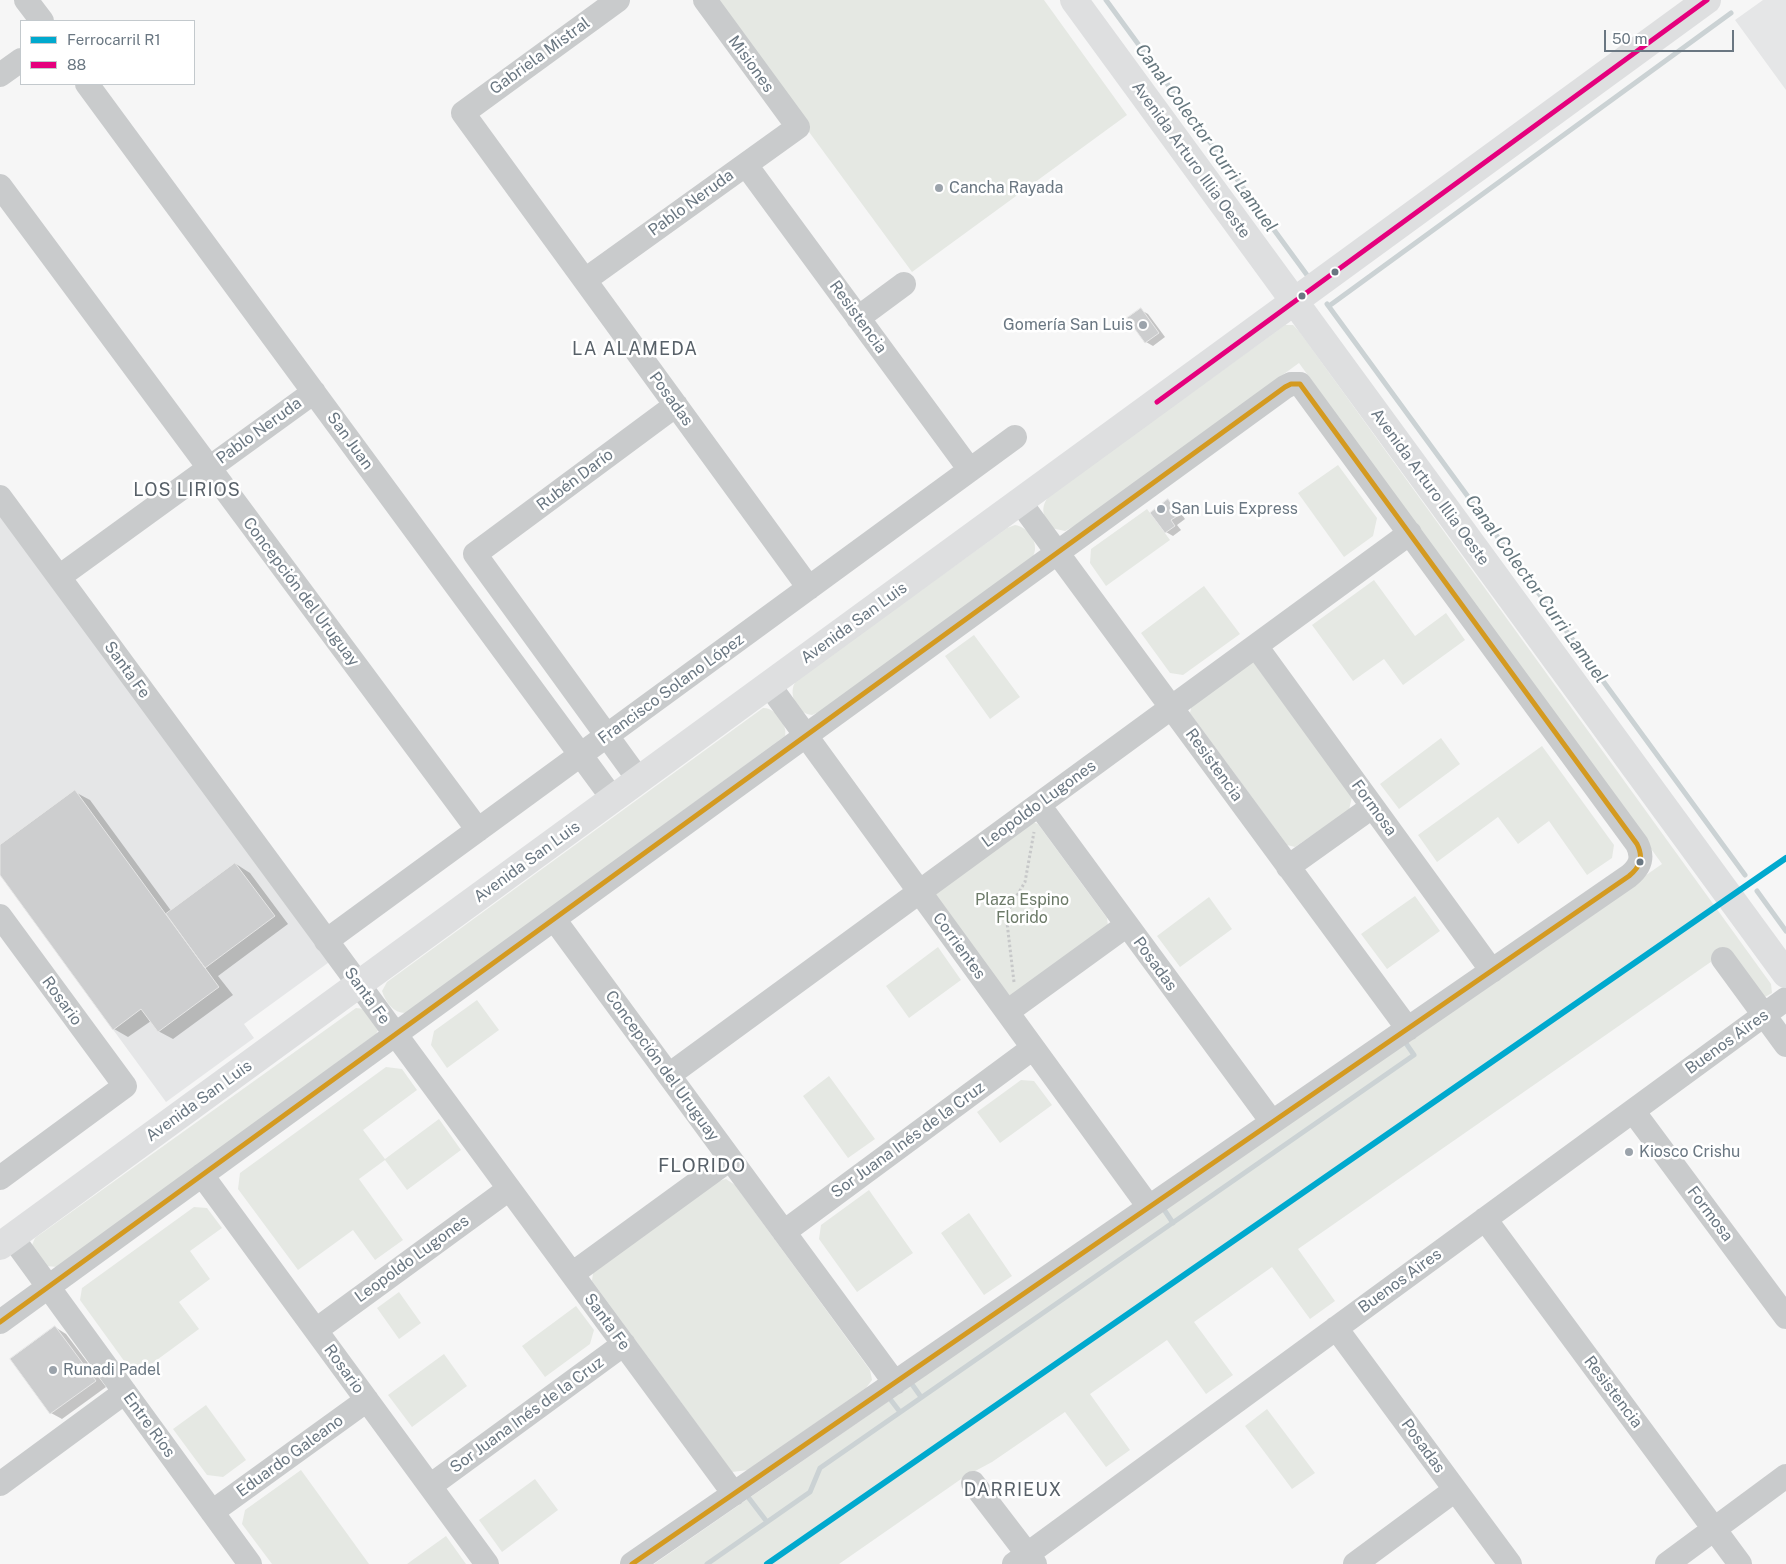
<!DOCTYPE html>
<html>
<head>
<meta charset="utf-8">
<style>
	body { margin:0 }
	#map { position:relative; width:1786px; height:1564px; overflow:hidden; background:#f6f6f6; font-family:"Public Sans",sans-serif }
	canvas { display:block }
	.legend { position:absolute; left:20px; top:20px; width:175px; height:65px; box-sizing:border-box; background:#fff; border:1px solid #c3c9cd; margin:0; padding:6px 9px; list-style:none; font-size:15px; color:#6a7782 }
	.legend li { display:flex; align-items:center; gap:10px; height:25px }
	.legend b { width:25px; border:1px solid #c3c9cd }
	.scale { position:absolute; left:1604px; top:30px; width:130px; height:22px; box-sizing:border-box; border:2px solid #6a7782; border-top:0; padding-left:6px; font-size:15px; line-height:18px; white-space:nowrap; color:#6a7782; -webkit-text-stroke:4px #fff; paint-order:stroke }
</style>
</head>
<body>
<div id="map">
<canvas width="1786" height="1564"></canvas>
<ul class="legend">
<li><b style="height:6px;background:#00a9ce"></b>Ferrocarril R1</li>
<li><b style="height:6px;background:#e5007d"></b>88</li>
</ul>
<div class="scale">50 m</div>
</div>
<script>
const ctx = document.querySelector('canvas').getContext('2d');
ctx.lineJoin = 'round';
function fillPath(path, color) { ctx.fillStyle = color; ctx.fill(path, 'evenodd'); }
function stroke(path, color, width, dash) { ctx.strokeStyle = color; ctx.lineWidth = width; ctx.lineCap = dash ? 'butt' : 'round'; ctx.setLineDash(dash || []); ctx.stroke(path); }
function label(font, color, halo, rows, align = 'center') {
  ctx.font = font + ' "Public Sans",sans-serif'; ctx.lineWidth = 5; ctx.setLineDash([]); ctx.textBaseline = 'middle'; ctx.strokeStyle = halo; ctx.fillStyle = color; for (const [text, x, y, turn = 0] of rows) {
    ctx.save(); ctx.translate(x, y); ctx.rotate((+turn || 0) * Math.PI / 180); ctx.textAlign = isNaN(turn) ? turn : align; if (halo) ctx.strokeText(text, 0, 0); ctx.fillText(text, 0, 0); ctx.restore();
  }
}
fillPath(new Path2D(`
	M1763,0H1786V90L1735,20Z
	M0,508L332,960L244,1024L254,1038L166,1102L0,875Z`), '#e5e6e7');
fillPath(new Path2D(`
	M712,0H1044L1127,115L912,272Z
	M1285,325H1293L1299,331L1771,984L1772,993L1765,997L1728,950L1298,1249L1335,1301L1310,1319L1272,1267L1194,1322L1233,1375L1206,1394L1167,1340L1090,1394L1130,1450L1106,1467L1065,1412L992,1462L964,1477L839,1564H654L1662,864L1299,363L1076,525L1065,531L1051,528C1043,516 1040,509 1048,497Z
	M1338,465L1377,518L1373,536L1344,557L1298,493Z
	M1147,509L1170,540L1106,586L1090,563L1091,549Z
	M1015,525C1029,527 1041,545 1032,558L819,712L812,715C797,714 787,693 796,681L1007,528Z
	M1374,580L1415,636L1446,613L1465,640L1403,685L1384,659L1353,681L1312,625Z
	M1204,586L1240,634L1183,675L1170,673L1141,633Z
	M974,635L1020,697L990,719L945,656Z
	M1250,662L1254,663L1352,797L1349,810L1295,847L1287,845L1190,713L1192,704Z
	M763,708C775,707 788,725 785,736L407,1013C394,1014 386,1003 382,991L387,982Z
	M1441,738L1460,764L1399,809L1380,784Z
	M1542,746L1614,845L1612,858L1587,875L1549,821L1518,844L1498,817L1437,862L1418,835Z
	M1033,822L1038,824L1107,918L1108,926L1010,996L935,897L936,891Z
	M1415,896L1440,931L1387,969L1361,934Z
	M1209,897L1232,929L1180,967L1157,936Z
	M938,947L961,980L909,1018L886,986Z
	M477,1000L499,1030L447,1068L431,1045L434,1031Z
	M356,1008L364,1009L378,1030L376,1034L58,1267L45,1266L32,1245L35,1238Z
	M386,1067L402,1069L417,1090L363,1130L385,1159L439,1119L461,1150L407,1190L385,1160L359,1179L403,1240L375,1260L353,1230L298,1270L238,1189L240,1173Z
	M829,1076L875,1139L848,1158L803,1096Z
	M1021,1080L1034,1081L1052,1105L1000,1143L977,1112Z
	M726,1179L735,1185L870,1370L872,1380L866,1388L748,1470L732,1472L592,1281L593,1273L719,1181Z
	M869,1190L913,1253L857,1292L819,1239L821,1225Z
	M194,1207L207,1208L222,1228L190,1251L210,1279L179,1302L199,1329L135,1376L80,1300L82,1288Z
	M969,1213L1012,1276L984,1295L941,1233Z
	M399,1292L421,1323L399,1339L377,1308Z
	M576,1306L594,1330L590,1344L545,1377L522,1346Z
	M444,1354L467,1386L412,1427L388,1395Z
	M206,1405L246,1460L223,1477L207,1475L173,1429Z
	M1267,1409L1315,1473L1292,1489L1245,1426Z
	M301,1470L369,1564H272L242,1524L245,1510Z
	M535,1479L558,1510L502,1552L479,1520Z
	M446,1536L466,1564H407Z`), '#e5e8e3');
fillPath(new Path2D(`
	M1141,310L1148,314L1165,337L1153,346L1146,342Z
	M1168,501L1175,505L1185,519L1177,525L1181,530L1173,536L1166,532Z
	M75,792L90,800L172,912L236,864L250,873L288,924L218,976L233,995L173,1039L158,1031L151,1021L128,1037L114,1029L0,873V847Z
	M55,1327L66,1334L106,1387L62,1419L51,1413L12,1360Z`), '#0003');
stroke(new Path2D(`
	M1106,0L1307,275
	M1327,304L1745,875
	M1329,306L1731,13
	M1757,891L1786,931
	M1161,1205L1173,1223
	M909,1380L921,1397
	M887,1395L900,1412
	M745,1493L767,1522
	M707,1564L810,1492L820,1468L1414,1055L1403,1039`), '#cbd2d4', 5);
const building = new Path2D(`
	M1141,308L1159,333L1145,343L1127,318Z
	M1168,499L1179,515L1171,520L1175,526L1165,533L1150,513Z
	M75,790L219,987L158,1032L141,1009L113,1030L0,875V845Z
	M235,863L275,916L205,968L166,914Z
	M55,1326L96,1381L50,1414L10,1359Z`);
fillPath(building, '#cdcecf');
stroke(building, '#e6e6e6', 1);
stroke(new Path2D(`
	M1014,982L1006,914L1025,882L1034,832`), '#c7c8c9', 3, [2.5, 2.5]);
stroke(new Path2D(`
	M26,0L42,21
	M618,0L463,113L809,588
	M0,75L21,60
	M87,84L613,799
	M746,165L970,470
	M0,186L478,830
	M585,280L798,127L705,0
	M858,318L904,284
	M0,497L734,1494
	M1020,502L1408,1029
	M59,577L314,392
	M1256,646L1492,971
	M769,685L1149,1207
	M639,780L475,554L676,405
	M1039,805L1272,1122
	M1288,867L1372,807
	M0,916L125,1086L0,1178
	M554,919L895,1383
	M326,941L1015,437
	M1723,959L1786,1045
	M1007,1012L1127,925
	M669,1075L1410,533
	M1633,1111L1786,1317
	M202,1175L487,1564
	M1485,1219L1740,1564
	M784,1232L1033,1048
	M12,1237L250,1564
	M572,1274L730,1159
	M0,1322L1285,387L1291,384H1300L1637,844C1644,858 1640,867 1629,876L632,1564
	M1336,1328L1510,1564
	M316,1330L509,1189
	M973,1483L1035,1564
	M0,1484L125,1392
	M430,1486L624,1344
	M212,1512L367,1400
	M1014,1564L1786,999
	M1355,1564L1455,1490
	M1667,1564L1786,1476`), '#c9cbcc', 24);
stroke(new Path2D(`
	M1074,0L1786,974
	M0,1246L1707,0`), '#dedfe0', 28);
stroke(new Path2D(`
	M1157,402L1707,0`), '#e5007d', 5);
stroke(new Path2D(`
	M0,1322L1285,387L1291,384H1300L1637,844C1644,858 1640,867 1629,876L632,1564`), '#d49a20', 5);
stroke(new Path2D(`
	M767,1564L1786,858`), '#00a9ce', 6);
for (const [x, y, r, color] of [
	[939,188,5,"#9ba3ab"],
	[1335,272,4.5,"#6a7782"],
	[1302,296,4.5,"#6a7782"],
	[1143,325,5,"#9ba3ab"],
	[1161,509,5,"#9ba3ab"],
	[1640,862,4.5,"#6a7782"],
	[1629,1152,5,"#9ba3ab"],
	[53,1370,5,"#9ba3ab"]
]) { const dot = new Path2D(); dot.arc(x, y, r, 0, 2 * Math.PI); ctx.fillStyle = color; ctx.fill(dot); stroke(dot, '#fff', 2); }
label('16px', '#6a7782', '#fff', [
	["Gabriela Mistral",540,56,-36],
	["Misiones",751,64,54],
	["Avenida Arturo Illia Oeste",1191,160,54],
	["Pablo Neruda",691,203,-36],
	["Resistencia",858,317,54],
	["Posadas",671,399,54],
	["Pablo Neruda",259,431,-36],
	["San Juan",350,441,54],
	["Rubén Darío",575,480,-37],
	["Avenida Arturo Illia Oeste",1430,487,54],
	["Concepción del Uruguay",301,592,53],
	["Avenida San Luis",854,623,-36],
	["Santa Fe",127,670,54],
	["Francisco Solano López",671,689,-36],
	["Resistencia",1214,765,54],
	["Leopoldo Lugones",1039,804,-36],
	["Formosa",1374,808,54],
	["Avenida San Luis",527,862,-36],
	["Corrientes",959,946,54],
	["Posadas",1155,964,54],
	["Santa Fe",367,996,54],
	["Rosario",62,1001,54],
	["Buenos Aires",1727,1042,-36],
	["Concepción del Uruguay",662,1066,54],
	["Avenida San Luis",199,1101,-36],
	["Sor Juana Inés de la Cruz",908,1140,-36],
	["Formosa",1710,1214,53],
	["Leopoldo Lugones",412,1259,-36],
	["Buenos Aires",1400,1281,-36],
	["Santa Fe",607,1322,54],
	["Rosario",344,1369,54],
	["Resistencia",1613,1392,53],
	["Sor Juana Inés de la Cruz",527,1415,-36],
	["Entre Ríos",149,1425,54],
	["Posadas",1423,1446,54],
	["Eduardo Galeano",290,1456,-36]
]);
label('16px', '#6a7782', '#fff', [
	["Cancha Rayada",949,188],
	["Gomería San Luis",1133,325,"right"],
	["San Luis Express",1171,509],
	["Kiosco Crishu",1639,1152],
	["Runadi Padel",63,1370]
], 'left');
label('16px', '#6c7a68', '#fff', [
	["Plaza Espino",1022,900],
	["Florido",1022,918]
]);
label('italic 18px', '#66777e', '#fff', [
	["Canal Colector Curri Lamuel",1206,138,54],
	["Canal Colector Curri Lamuel",1536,589,54]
]);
ctx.letterSpacing = '1px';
label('18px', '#576068', '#fff', [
	["LA ALAMEDA",635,349],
	["LOS LIRIOS",187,490],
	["DARRIEUX",1013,1490]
]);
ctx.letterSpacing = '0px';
ctx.letterSpacing = '1px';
label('19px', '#576068', '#fff', [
	["FLORIDO",702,1166]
]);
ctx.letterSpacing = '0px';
</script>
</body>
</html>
